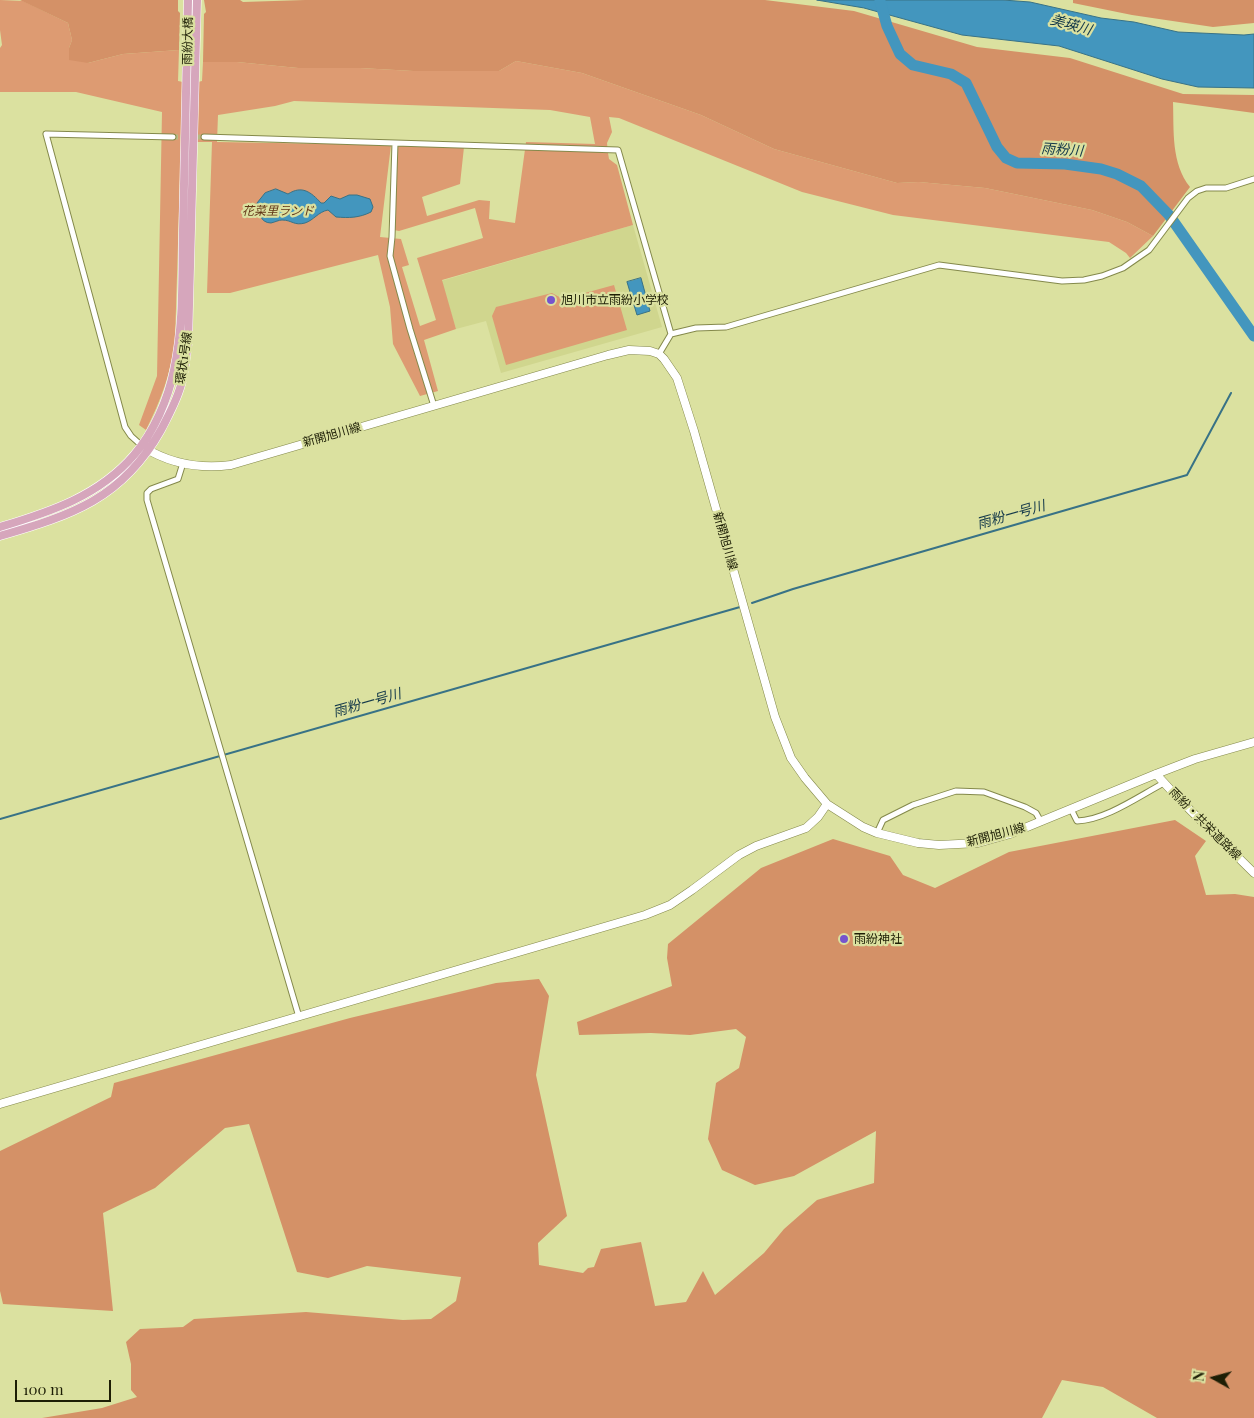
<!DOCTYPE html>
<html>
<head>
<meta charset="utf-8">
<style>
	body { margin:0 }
	#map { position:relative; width:1254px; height:1418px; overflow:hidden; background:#dbe1a0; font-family:"Playfair Display",serif }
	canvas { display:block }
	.north { position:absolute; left:1189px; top:1353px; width:50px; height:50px; -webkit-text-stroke:4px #dbe1a0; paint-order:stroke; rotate:277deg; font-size:14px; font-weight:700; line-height:20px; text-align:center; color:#1d1e05 }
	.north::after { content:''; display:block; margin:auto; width:18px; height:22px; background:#1d1e05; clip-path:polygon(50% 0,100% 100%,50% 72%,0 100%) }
	.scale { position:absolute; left:15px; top:1380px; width:96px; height:22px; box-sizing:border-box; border:2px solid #1d1e05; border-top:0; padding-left:6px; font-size:15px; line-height:18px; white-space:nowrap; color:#1d1e05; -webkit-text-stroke:4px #dbe1a0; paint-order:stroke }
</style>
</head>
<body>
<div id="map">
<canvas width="1254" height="1418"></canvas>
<div class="north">N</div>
<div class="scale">100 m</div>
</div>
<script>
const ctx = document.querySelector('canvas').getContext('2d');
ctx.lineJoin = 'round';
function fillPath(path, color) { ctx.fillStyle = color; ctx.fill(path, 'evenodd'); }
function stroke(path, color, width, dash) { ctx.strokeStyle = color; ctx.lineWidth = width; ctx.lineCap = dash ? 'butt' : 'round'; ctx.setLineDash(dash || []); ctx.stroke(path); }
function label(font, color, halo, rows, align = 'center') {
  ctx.font = font + ' "Playfair Display","Noto Sans JP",serif'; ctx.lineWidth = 4.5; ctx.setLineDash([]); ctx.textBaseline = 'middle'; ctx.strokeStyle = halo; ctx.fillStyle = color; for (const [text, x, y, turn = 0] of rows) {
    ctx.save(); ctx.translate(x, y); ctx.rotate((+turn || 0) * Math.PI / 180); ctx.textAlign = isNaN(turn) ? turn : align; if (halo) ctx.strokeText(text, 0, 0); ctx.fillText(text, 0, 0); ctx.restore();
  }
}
fillPath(new Path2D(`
	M633,225L662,327L501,373L486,321L456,329L441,281Z`), '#d0d68e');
fillPath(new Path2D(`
	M0,0L23,1L68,23L72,40L69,48L88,63L123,54L179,50L178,81L183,82L175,340C171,373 161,400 146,430L139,425L157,376L162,112L76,92H0V48L2,45L0,30Z
	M516,61L582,73L701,115L774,149L897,183L919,182L985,188L1092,210L1127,222L1153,236L1130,258L1126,253L1109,242L893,215L802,192L619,118L609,117L612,132L607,143L608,153L609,159L617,165L633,225L442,280L456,329L424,340L438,391L420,396L393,344L390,307L378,255L230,293H207L212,142H196L198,82L202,81L203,62H237L298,68H360L413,71H499ZM294,101L550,110L590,117L595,144L526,142L515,223L489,219L490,201L479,200L427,216L422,197L460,184L464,147L401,145L397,148L394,230L399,231L475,208L483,238L417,258L436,320L420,326L402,267L409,265L401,239L380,237L391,145L217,142L218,115L275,106Z
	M614,285L627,330L506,365L492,316L496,307L552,293L563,299Z`), '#dd9b72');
fillPath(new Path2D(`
	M20,0H178V11L180,13L179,50L123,54L88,63L69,60V48L72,40L68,23Z
	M204,0H240L243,2L305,0H765L854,11L977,47L1070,58L1183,94L1254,95V113L1173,102C1174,131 1171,163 1190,187L1153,236L1127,222L1092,210L985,188L919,182L897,183L774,149L701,115L582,73L516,61L499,71H413L360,68H298L237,62H203L204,14L206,12Z
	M1073,0H1254V23L1213,27L1132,15L1073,3Z
	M1175,820L1206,841L1195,856L1206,895L1235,894L1254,897V1418H1157L1103,1387L1062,1380L1042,1418H42L102,1408L137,1397L131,1390V1364L126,1342L140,1329L183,1327L194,1319L306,1312L403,1320L431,1319L456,1301L461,1277L367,1266L328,1278L297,1272L249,1124L225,1128L155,1188L103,1213L113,1311L3,1304L0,1291V1151L111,1097L114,1083L350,1018L496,983L539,979L549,996L536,1075L567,1216L538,1243L539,1265L583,1273L588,1268L594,1267L601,1249L641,1242L655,1306L686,1302L703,1271L715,1295L764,1253L784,1229L817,1200L874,1183L876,1131L794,1176L755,1185L722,1170L708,1139L716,1083L739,1068L746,1037L736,1029L690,1035L651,1033L579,1035L577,1022L672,986L667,958L668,944L761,868L833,839L890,856L903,875L935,888L1009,852Z`), '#d49167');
const water = new Path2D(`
	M817,0H1003L1030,2L1101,18L1134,22L1178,32L1244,35L1254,34V88L1198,87L1162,79L1059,46L962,35L864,8Z
	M276,189L288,194C302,185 311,192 321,203H324L331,196L340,199L349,195H357L370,199L373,207L371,212C359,218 349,218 336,217L328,210C318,212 314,220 305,223C294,226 292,220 282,220C279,220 275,222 271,223C260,223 258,211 257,203L265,193Z
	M641,278L650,311L637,315L627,282Z`);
fillPath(water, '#4396be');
stroke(water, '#387286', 1);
stroke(new Path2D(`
	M752,603L793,589L1187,475L1231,393
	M0,819L740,607`), '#387286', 2);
stroke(new Path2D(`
	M880,1L887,26L900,54L913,65L951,74L966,83L997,147L1006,158L1017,163L1065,164L1101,169L1117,174L1141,186L1169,215L1254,336`), '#4396be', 11);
stroke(new Path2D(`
	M173,137H204`), '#b5ba81', 5, [5, 2.5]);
const street = new Path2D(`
	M204,137L618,150L671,334
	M395,143L392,237L390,256L410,329L434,406
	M659,354L671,334L696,328L726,327L939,265L1062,281L1084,280L1102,276L1123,268L1149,250L1188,198L1197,191L1206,188H1226L1254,179
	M141,445L131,436L125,427L46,134L173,137
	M183,463L178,479L151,489L147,493V500L299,1017
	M1071,809L1077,821C1106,820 1139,796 1164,783
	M877,833L883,820L913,805L956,791L984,792L1025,807L1036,813L1041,822`);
const secondary = new Path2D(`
	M143,447C169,463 200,469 231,465L608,355L629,350L650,351L659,354L664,359L677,378L694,431L775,717L791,758L805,778L827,804L863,827L877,833L918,843L939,845L978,843L1010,834L1156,774L1195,759L1254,742
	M1156,774L1180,800L1254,873
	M0,1104L645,915L670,905L692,890L739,855L756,846L806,828L818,817L827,804`);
const primary = new Path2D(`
	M0,527C50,512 99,496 134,455C154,432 168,399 174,370C184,325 182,276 183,230C185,154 187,77 188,0
	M0,536C72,515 122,499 161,430C169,414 178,399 182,381C185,369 186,356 188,343L197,0`);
stroke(street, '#84894b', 7);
stroke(secondary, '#84894b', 9);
stroke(primary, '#fff', 9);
stroke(street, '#fff', 5);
stroke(secondary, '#fff', 8);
stroke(primary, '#d6a6bc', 8);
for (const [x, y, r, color] of [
	[551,300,5,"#7654cd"],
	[844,939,5,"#7654cd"]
]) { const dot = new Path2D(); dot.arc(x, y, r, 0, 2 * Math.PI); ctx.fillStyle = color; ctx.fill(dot); stroke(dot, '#dbe1a0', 2); }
label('12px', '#1d1e05', '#dbe1a0', [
	["雨紛大橋",188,41,-89],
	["環状1号線",184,358,-82],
	["新開旭川線",332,435,-16],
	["新開旭川線",725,541,74],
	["雨紛・共栄道路線",1205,824,45],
	["新開旭川線",996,835,-15]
]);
label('italic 12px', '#613416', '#dbe1a0', [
	["花菜里ランド",278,211]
]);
label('12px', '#1d1e05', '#dbe1a0', [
	["旭川市立雨紛小学校",561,300],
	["雨紛神社",854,939]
], 'left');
label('italic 14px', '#123749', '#dbe1a0', [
	["美瑛川",1071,25,16],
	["雨粉川",1062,150,4],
	["雨粉一号川",1011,515,-16],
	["雨粉一号川",367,703,-16]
]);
</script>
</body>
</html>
